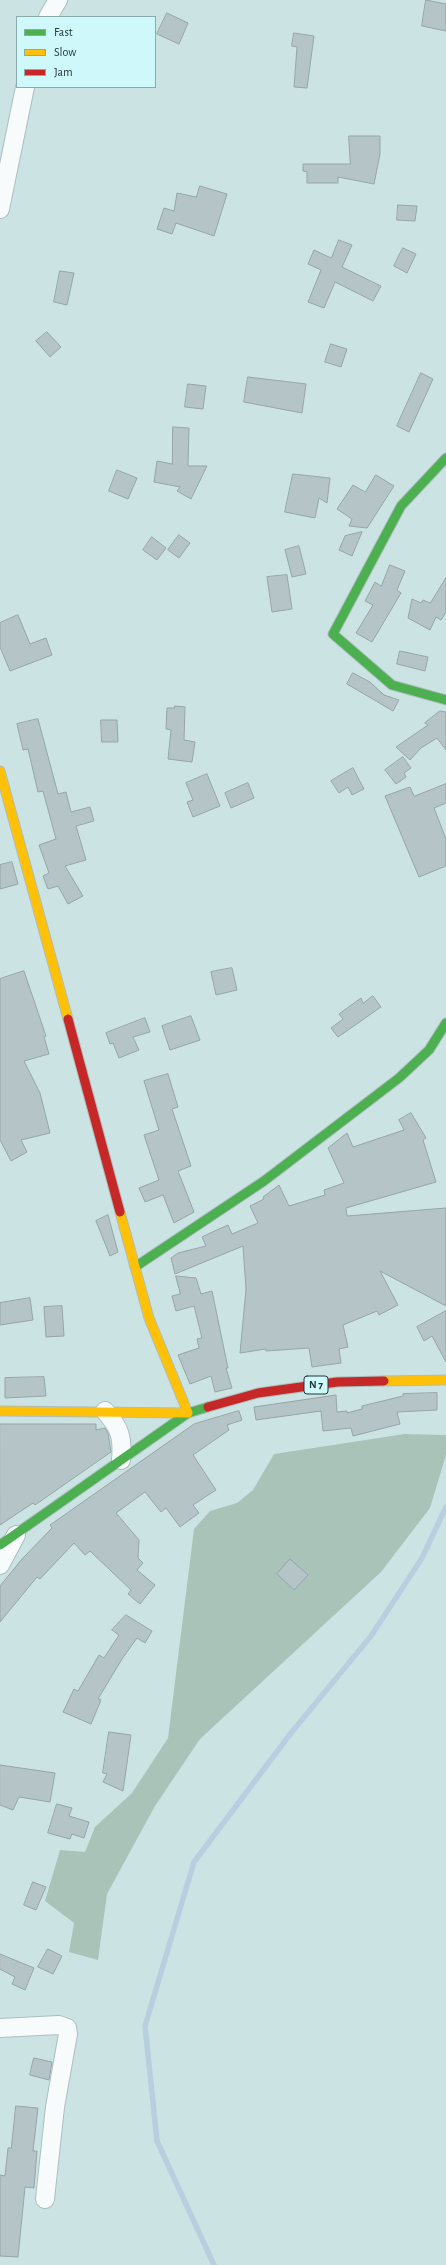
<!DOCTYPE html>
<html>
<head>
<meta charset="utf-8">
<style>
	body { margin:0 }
	#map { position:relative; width:446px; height:2265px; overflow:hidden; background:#cce3e4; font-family:"Alegreya Sans",sans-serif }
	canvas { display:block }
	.legend { position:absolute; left:16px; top:16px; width:140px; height:72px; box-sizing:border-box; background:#cff8fb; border:1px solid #8baaac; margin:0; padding:5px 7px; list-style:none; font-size:12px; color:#253536 }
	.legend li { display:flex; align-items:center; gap:8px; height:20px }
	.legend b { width:20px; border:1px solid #8baaac }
</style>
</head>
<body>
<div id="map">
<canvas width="446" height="2265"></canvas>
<ul class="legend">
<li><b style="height:5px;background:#4caf50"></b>Fast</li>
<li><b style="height:5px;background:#ffc107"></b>Slow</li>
<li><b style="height:5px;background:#c62828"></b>Jam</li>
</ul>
</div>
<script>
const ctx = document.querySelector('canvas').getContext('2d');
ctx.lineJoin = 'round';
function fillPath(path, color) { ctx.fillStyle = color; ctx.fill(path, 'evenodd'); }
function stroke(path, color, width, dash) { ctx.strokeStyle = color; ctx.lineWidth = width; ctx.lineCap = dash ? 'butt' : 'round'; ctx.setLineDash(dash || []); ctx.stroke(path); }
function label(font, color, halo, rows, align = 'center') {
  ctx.font = font + ' "Alegreya Sans",sans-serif'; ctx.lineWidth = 3; ctx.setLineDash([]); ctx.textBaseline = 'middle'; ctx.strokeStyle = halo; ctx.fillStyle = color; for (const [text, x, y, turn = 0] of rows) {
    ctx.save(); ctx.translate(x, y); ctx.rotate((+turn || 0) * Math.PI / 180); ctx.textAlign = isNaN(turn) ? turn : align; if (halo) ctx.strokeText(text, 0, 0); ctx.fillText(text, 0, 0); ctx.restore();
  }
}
fillPath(new Path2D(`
	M405,1434L446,1435V1455L430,1508L381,1572L200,1739L155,1806L107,1894L98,1960L69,1952L74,1923L45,1901L60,1850L85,1852L95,1827L132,1793L168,1738L194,1529L210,1511L237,1503L253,1490L274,1454Z`), '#a9c3b9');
stroke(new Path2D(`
	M214,2265L157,2141L145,2026L194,1862L291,1733L371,1636L422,1558L446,1507`), '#b8cfdf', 5.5);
const building = new Path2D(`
	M426,0L446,4V31L422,26Z
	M167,13L188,23L179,44L157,34Z
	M294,33L314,36L307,88L294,87L297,47L292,46Z
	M349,136H380V154L374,184L338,177V183H307V172L303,171V164H350Z
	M200,186L227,194L214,236L176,223L172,234L157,229L164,208L174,211L177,193L196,197Z
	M398,205L417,206L415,221L397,220Z
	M339,240L352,245L342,267L381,286L373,301L335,282L324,308L308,302L321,270L308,264L314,250L331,258Z
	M403,248L416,254L407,273L394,266Z
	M60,271L74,273L67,305L54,302Z
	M47,332L61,347L50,357L36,341Z
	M331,344L347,349L341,367L325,362Z
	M421,373L433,379L409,432L397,426Z
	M248,377L306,384L302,413L244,402Z
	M188,384L206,386L203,409L185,407Z
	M173,427L189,428L188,466H207L191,499L177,491L180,487L154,482L157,461L172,464Z
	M117,470L137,478L128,499L109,491Z
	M293,474L330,478L327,503L319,498L315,518L285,512Z
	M376,475L394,486L367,528L349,526L352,519L337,509L353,485L365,492Z
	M362,532L352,556L339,550L345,536Z
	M179,535L190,543L179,558L168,550Z
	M152,537L166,548L157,560L143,550Z
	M299,546L306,574L292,577L285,550Z
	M390,565L405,571L397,590L401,593L372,642L356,633L373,605L365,601L375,582L381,586Z
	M287,575L292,609L272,612L267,577Z
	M446,578V612L441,620L436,617L430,630L408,618L412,599L421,603L423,600L430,603Z
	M18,615L30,644L46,638L52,655L10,671L0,647V623Z
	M400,651L428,657L425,671L397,664Z
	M353,673L370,682L384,695L399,700L393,711L347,684Z
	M175,706L185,707L184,740L195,742L192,762L168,759L171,730L166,729L167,708H174Z
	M440,711L446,712V750L437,738L421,748L410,760L396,747L428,725L425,723Z
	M38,719L58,794L66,792L71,812L90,807L94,821L76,826L86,860L65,866L83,896L68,904L58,886L48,889L43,876L49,873L39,845L56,839L43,791L38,792L28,749L23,750L17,724Z
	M101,720H117L118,742H102Z
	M403,757L411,768L404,773L406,777L396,784L385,770Z
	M353,768L364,789L352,795L348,787L339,793L331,781Z
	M207,774L220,806L193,817L187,802L193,800L186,783Z
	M248,783L254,798L231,808L225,793Z
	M446,784V803L434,808L446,839V866L419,877L385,796L410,787L414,796Z
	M12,862L18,884L0,889V865Z
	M232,968L237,990L216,995L211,972Z
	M24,971L46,1036L44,1037L49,1054L24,1061L40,1093L50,1133L21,1140L27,1152L11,1161L0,1140V979Z
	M373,996L381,1007L338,1037L331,1028L343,1019L339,1014L361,998L363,1003Z
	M191,1016L200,1040L170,1050L162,1026Z
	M145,1018L150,1032L133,1037L139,1050L119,1058L113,1043L110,1044L106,1033Z
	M168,1074L178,1107L172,1109L191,1166L178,1171L194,1212L174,1223L163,1195L145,1202L139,1188L159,1180L144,1135L159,1130L144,1081Z
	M411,1113L426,1138L423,1140L436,1182L346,1208L347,1216L446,1208V1306L380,1271L398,1305L379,1315L377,1311L343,1325L348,1347L339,1349L341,1363L312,1367L309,1348L266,1351V1349L240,1353L246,1289L243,1246L175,1274L171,1258L178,1253L206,1246L202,1237L208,1234L228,1225L232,1234L258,1223L250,1206L264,1199L263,1197L279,1185L289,1206L325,1195L324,1190L344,1183L328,1148L347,1133L353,1147L404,1130L399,1120Z
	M108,1215L118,1252L110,1256L96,1221Z
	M176,1276L196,1278L201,1294L212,1291L228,1368H226L232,1388L215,1392L211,1376L190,1384L178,1355L199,1348L197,1339L202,1338L194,1306L176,1311L172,1296L180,1294Z
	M30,1298L33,1320L0,1325V1303Z
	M62,1306L64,1336L46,1337L44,1307Z
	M446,1311V1362L432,1336L424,1341L417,1327Z
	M44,1377L46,1396L5,1398V1378Z
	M437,1393V1410L397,1412L400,1424L353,1436L351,1428L323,1431L321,1411L256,1420L254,1407L336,1395L337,1412L347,1411V1413L362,1409V1406L403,1396V1394Z
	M239,1411L242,1420L227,1425L229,1430L193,1455L216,1490L193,1505L199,1513L180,1527L166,1508L161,1512L145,1492L116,1513L139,1540L138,1558L143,1563L137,1570L155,1585L140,1604L128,1594L131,1590L90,1551L85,1555L74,1543L40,1579L37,1577L0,1622V1586L22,1559L52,1528L50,1525L194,1424Z
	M0,1424H96V1430L105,1428L108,1433L111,1452L35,1505L33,1503L0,1525Z
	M290,1559L308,1575L294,1590L277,1574Z
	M126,1615L152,1631L145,1643L137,1638L122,1659L98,1699L101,1700L91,1724L63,1712L74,1689L78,1691L99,1655L104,1658L119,1635L112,1630Z
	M109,1732L131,1735L123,1791L103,1782L107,1774L103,1773Z
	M0,1765L55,1773L50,1802L19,1797L13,1810L0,1805Z
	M57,1804L72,1808L69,1816L89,1822L84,1838L72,1834L70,1839L48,1833Z
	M33,1882L46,1887L36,1910L24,1905Z
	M48,1949L62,1956L53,1974L38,1967Z
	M0,1954L34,1968L25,1990L12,1984L15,1977L0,1969Z
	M34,2058L52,2062L49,2080L30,2075Z
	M16,2106L38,2108L33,2151H37L34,2188L25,2187L18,2257L0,2256V2175L5,2176L8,2148H11Z`);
fillPath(building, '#b4c4c7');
stroke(building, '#95a5a8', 1);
const street = new Path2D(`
	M48,17L58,0
	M0,209L25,87
	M105,1411C120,1428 123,1437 121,1460
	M0,1565L16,1535
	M0,2028L59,2025L67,2028L68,2034L55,2107L45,2199`);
const fast = new Path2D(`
	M446,458L401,506L333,634L392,685L446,700
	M135,1267L264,1181L399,1078L429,1050L446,1023
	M0,1545L188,1413L208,1407`);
const slow = new Path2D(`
	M0,771L68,1019
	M120,1212L149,1318L188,1413
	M384,1381L446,1380
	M0,1411L188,1413`);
const jam = new Path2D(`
	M68,1019L120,1212
	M208,1407L258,1393L337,1382L384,1381`);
stroke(street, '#acbebf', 20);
stroke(fast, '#acbebf', 11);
stroke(slow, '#acbebf', 11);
stroke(jam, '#acbebf', 11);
stroke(street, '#f7fbfb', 18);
stroke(fast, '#4caf50', 9);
stroke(slow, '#ffc107', 9);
stroke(jam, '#c62828', 9);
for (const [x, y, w] of [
	[316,1385,24]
]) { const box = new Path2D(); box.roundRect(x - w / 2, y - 9, w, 18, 3); ctx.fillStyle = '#cff8fb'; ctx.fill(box); stroke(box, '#253536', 1); }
label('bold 11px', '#253536', null, [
	["N 7",316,1385]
]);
</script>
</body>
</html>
